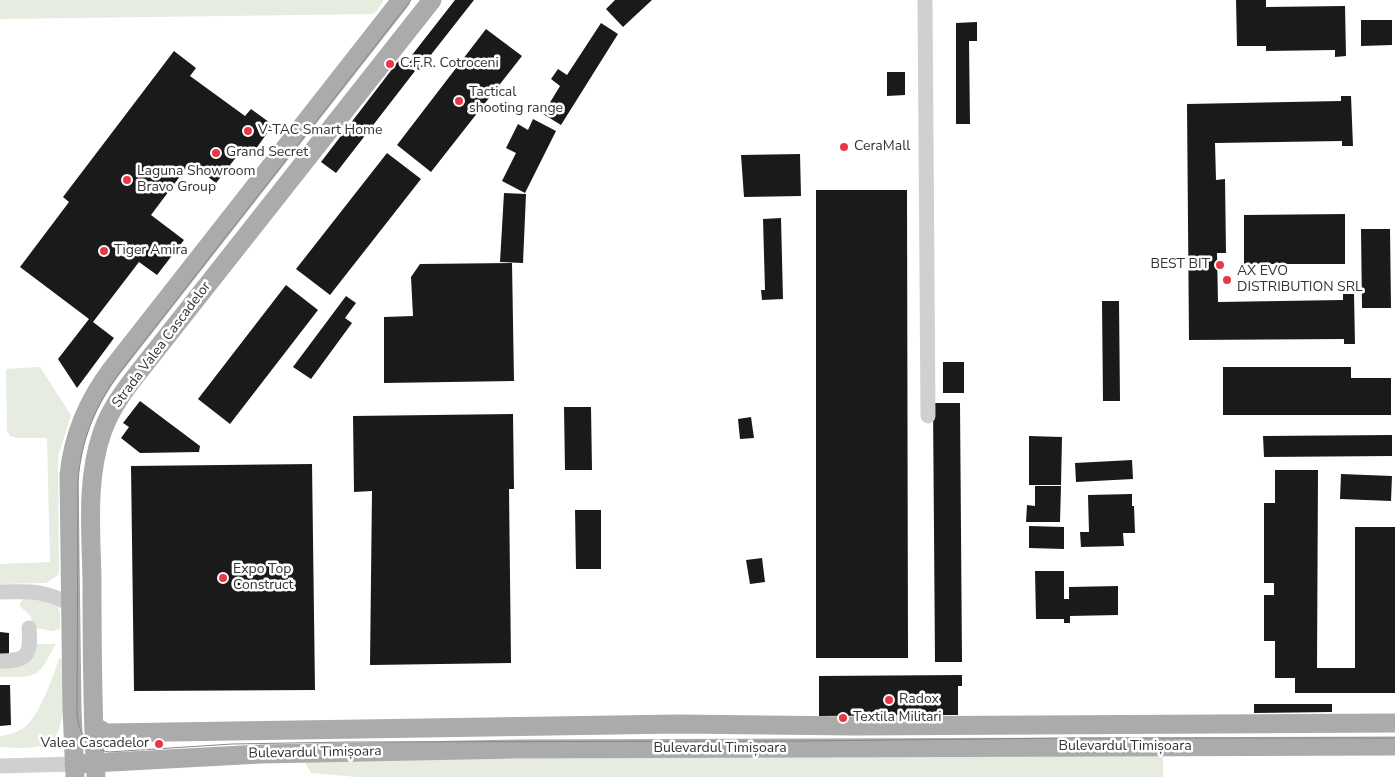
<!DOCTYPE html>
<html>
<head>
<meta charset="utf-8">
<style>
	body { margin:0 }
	canvas { display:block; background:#fff }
</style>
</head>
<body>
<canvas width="1395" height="777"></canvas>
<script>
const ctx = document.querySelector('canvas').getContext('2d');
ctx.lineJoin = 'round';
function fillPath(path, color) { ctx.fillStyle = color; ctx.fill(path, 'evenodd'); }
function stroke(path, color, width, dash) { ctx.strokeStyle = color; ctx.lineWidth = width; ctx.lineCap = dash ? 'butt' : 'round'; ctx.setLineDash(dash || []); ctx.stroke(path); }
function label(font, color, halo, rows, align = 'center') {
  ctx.font = font + ' "Nunito Sans",sans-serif'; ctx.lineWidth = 5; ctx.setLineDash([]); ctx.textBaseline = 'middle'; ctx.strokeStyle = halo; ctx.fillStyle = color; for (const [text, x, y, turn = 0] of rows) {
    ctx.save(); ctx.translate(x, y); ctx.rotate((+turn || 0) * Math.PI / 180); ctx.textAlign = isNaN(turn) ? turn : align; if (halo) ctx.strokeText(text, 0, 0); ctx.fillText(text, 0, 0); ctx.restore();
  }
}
fillPath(new Path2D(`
	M0,0H384L374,14L0,19Z
	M40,367L71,415L58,457L59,571L57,576L46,583L0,584V564L50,562L47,438H17L10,436L7,430L6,369Z
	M23,599H45L58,604L60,615V629L53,631L35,628L32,623L31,617L20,606V604Z
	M32,644H56C36,679 40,677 0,677V667Z
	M59,658L62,659C62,681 70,733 47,744C37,749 11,748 0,747V736C10,735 22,731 29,723C42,708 53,677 59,658Z
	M1163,752V777H357L311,773L304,761Z`), '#e6ecdf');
fillPath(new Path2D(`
	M455,0H474L419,70L409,63L414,56L412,55Z
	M615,0H652L623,27L606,9Z
	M1236,0H1266V7L1345,6L1346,56L1335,57V50L1266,51V46H1237Z
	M1361,20H1392V45L1361,46Z
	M977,22V41H969L970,124H956V23Z
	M601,23L618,34L561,125L543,114L560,86L551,79L558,69L567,75Z
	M486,29L522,56L431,172L397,145Z
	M174,51L196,68L190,76L245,116L251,109L273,125L250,157L241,151L216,183L190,163L151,215L184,240L157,275L139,262L93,322L114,338L77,388L58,359L89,319L20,267L69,202L63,197Z
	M399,60L415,71L336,173L321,162Z
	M887,72H905V95L887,96Z
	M1341,96H1351L1353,146H1342V141L1215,143L1216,180L1225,179L1226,253H1217L1218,302L1343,300V294H1354L1355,344H1344V339L1189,340L1187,104L1341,101Z
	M533,119L556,131L525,193L502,181L516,153L506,148L518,124L528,130Z
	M387,153L421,179L330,295L296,269Z
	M800,154L801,196L744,197L741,155Z
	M816,190H907L908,658H816Z
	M504,193L526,194L523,263L500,262Z
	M1345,214V264H1244V215Z
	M781,218L783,299L762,300L761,290H765L763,219Z
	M1361,229H1390L1391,308H1362Z
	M512,263L514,381L384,383V317L413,316L411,277L420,264Z
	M286,285L318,310L230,424L198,399Z
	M346,296L356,303L345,318L352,323L311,379L293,367Z
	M1102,301H1119L1120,401H1103Z
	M943,362H964V393H943Z
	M1223,367H1351V378H1391V415H1223Z
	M140,401L200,446L199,452L140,453L121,438L129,427L123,423Z
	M933,403H960L962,662H935Z
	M564,407H591L592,470H565Z
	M513,414L514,489H509L511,663L370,665L372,491L354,492L353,416Z
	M751,417L754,438L740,439L738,419Z
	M1392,435V456L1264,457L1263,436Z
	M1029,436L1062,437L1061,485H1029Z
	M1132,460L1133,479L1076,482L1075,463Z
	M312,464L315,690L134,691L131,466Z
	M1275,470H1318L1317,668H1355V527H1395V693H1295V678H1275V641H1264V595H1274V583H1264V503H1275Z
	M1341,474L1392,476L1391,501L1340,499Z
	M1035,486H1061L1060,522H1026L1027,505L1035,506Z
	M1132,494V506H1134L1135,533H1123L1124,546L1081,547L1080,532H1089L1088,495Z
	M575,510H601V569H576Z
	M1029,526L1064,527V549L1029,548Z
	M762,558L765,582L750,584L746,560Z
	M1035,571H1064V599H1069V587L1118,586V615L1070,616V623H1064V619H1036Z
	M0,632L9,633V654H0Z
	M962,675V686H958V715L819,716V676Z
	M0,685H10L11,725L0,726Z
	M1254,704H1332V712L1254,713Z`), '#1a1a1a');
stroke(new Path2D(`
	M925,0L928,416
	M0,592C30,592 42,589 70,604
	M0,661C28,661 31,655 29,628
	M0,766L74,764`), '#d0d0d0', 15);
stroke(new Path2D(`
	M94,726L106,733L678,724L854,726L1395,723
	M74,764L261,754L517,749L1395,746
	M75,776L72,710L69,475C73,435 87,402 111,370L401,0
	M96,777C92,711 92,646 92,580C91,531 86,479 102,433C109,412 121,395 134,378L432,0`), '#ababab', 19);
stroke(new Path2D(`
	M411,0L120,372C95,406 81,440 78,482L77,715C79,734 89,749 109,752L232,744L349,742L806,741L1069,738H1395`), '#888', 1);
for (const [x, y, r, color] of [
	[390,64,5,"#e63946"],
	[459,101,5,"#e63946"],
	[248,131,5,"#e63946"],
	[844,147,5,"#e63946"],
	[216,153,5,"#e63946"],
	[127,180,5,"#e63946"],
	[104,251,5,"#e63946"],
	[1220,265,5,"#e63946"],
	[1227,280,5,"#e63946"],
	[223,578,5,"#e63946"],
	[889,700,5,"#e63946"],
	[843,718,5,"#e63946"],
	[159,744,5,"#e63946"]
]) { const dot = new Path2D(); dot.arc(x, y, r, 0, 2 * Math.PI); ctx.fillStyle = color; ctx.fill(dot); stroke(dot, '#fff', 2); }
label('14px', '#333', '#fff', [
	["C.F.R. Cotroceni",400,64],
	["Tactical",469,93],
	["shooting range",469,109],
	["V-TAC Smart Home",258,131],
	["CeraMall",854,147],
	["Grand Secret",226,153],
	["Laguna Showroom",137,172],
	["Bravo Group",137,188],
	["Tiger Amira",114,251],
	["BEST BIT",1210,265,"right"],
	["AX EVO",1237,272],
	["DISTRIBUTION SRL",1237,288],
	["Expo Top",233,570],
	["Construct",233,586],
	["Radox",899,700],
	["Textila Militari",853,718],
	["Valea Cascadelor",149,744,"right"]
], 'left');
label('14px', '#333', '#fff', [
	["Strada Valea Cascadelor",162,345,-53],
	["Bulevardul Timișoara",1125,747],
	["Bulevardul Timișoara",720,749],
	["Bulevardul Timișoara",315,753,-1]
]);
</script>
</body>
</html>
